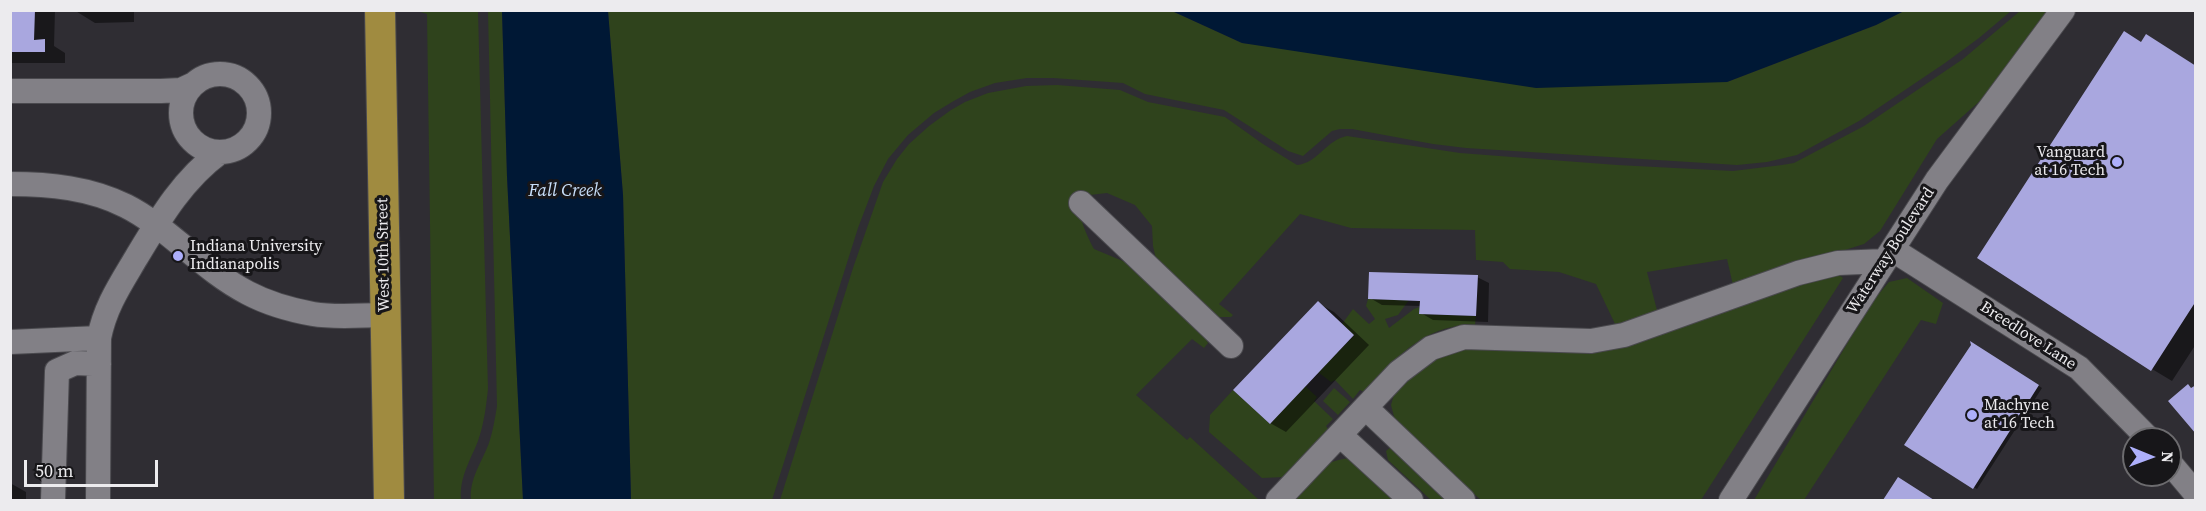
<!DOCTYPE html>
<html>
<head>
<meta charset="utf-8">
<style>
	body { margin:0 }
	#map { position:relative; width:2206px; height:511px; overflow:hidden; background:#2f2d33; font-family:"Source Serif 4",serif }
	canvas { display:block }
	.frame { position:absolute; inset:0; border:12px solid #ecebee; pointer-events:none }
	.north { position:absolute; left:2122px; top:427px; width:60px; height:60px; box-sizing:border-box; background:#171619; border:2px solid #6c6b6e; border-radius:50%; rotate:91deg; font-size:16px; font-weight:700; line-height:24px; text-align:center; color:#ecebee }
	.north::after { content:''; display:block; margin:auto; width:21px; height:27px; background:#adaffb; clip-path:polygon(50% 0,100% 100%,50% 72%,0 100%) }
	.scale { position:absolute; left:24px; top:460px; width:134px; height:27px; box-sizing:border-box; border:3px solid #ecebee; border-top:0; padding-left:8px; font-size:18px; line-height:21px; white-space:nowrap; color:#ecebee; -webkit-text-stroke:4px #171619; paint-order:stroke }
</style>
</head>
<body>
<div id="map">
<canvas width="2206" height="511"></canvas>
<div class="frame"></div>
<div class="north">N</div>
<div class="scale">50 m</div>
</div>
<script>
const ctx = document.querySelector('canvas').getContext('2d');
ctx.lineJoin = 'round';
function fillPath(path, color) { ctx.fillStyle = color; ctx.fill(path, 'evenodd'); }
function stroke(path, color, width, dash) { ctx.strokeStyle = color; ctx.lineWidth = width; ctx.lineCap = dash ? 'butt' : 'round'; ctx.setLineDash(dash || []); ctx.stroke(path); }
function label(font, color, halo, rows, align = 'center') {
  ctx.font = font + ' "Source Serif 4",serif'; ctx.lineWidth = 6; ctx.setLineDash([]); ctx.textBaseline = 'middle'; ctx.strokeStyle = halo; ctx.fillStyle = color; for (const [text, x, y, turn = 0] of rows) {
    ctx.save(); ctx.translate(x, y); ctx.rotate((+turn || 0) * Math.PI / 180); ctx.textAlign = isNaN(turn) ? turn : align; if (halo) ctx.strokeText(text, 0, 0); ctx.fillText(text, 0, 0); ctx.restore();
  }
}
fillPath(new Path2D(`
	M417,11H478L488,389C486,407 484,424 478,441C470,461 459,478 461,500H434L427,14Z
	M488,11H502L507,176L523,500H471C469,479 482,462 489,443C493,431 495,418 497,406Z
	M608,11H1172L1242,43L1727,82L1876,25L1904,11H2011L1979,38L1945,63L1859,121L1797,155L1767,162L1737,165L1466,148L1433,144L1352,129H1340L1332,131L1303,156L1288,151L1224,110L1145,94L1123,83L1053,78H1027L995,83L970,92L952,102L934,113L908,135L888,159L874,186L858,228L772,500H631L623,195Z
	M2020,11H2049L1981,100L1937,139L1880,231L1864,244L1733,285L1727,259L1647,272L1658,314L1616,326L1596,284L1559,272L1510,269L1503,262L1476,260L1475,230L1351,228L1300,214L1219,304L1233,315L1231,317H1215L1158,268L1153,246L1152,226L1135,205L1107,193L1081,196C1077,216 1085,231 1094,249L1130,264L1200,328L1208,343L1204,348L1192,339L1136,395L1187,440L1190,437L1259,500H780L853,268L883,182L897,159L909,144L929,126L951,110L965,102L988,93L1026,86L1057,85L1120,90L1148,102L1225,117L1263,144L1297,165C1318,163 1326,140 1347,136L1460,153L1617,165L1733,171L1782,165L1794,163L1864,126L1963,59Z
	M1838,274L1843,278L1701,500H1481L1396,424L1391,405L1395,391L1402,383L1448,348L1575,345L1751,294Z
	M1907,278L1943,303L1936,324L1921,320L1804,500H1754L1872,302L1889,282Z
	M1368,299L1409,300L1398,315L1385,319L1389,328L1414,309L1419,307V314L1476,316L1475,325C1468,325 1460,325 1452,327C1414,335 1389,366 1364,392L1360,390L1353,399L1335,380L1331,382L1318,372L1354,336L1342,324L1353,309L1369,324L1375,319L1366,306Z
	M1305,386L1317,397L1314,401L1333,419L1326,426L1328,429L1284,477L1262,478L1209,432L1210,415L1233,390L1270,424Z
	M1334,388L1350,402L1338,415L1323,401Z
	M1392,446L1455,500H1431L1388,460L1386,451Z
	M1352,458L1400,500H1288C1310,478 1319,460 1352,458Z`), '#2f431c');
fillPath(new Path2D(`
	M502,11H608L623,195L631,500H523L507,176Z
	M1172,11H1904L1876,25L1727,82L1536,88L1242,43Z`), '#001835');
fillPath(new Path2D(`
	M10,10H55L54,46L65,53V63H10Z
	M74,10H134V22L95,23Z
	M2196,66V344L2172,381L2152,369Z
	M1477,277L1489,283L1488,322L1433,320L1421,313V306L1382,305L1370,298Z
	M1318,303L1334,312L1369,345L1286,432L1270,423Z
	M1973,344L2042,388L1977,489L1906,444Z
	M1898,479L1933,500H1884Z
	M10,483L26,492V500H10Z`), '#0007');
fillPath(new Path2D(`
	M10,10H35L34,40L45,39V52H10Z
	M2124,31L2141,42L2146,34L2196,66V301L2151,371L1977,258Z
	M1369,272L1478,275L1476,316L1419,314L1420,301L1368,299Z
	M1318,301L1354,335L1270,424L1233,390Z
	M1970,341L2039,385L1973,489L1904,445L1971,345Z
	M2188,384L2191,388L2196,385V434L2168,401Z
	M1898,477L1934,500H1883Z`), '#a9a7df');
const minor = new Path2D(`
	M181 113a39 39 0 1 1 78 0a39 39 0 1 1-78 0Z
	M10,91H161L181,90L194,84
	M10,184C50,184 90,188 126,206C168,227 203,270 248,293C267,303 291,310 313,314C336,318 362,315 385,315
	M1081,203L1231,346
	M1893,250L2079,368L2149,439
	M10,342L99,338
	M1366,408L1463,500
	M1340,435L1411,500
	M2170,463L2196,494
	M53,500L57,371L75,363L99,364
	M98,500L99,338C105,307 120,285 136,258C159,220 182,180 219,153
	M1278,500L1399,372L1431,348L1464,337L1591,341L1624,335L1798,273L1838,263L1885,261
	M1731,500L1937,180L2063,10`);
const major = new Path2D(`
	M380,10L389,500`);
stroke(minor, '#4a494e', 26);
stroke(major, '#4a494e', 32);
stroke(minor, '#828086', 24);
stroke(major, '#a08b40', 30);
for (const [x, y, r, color] of [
	[2117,162,6,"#adaffb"],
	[178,256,6,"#adaffb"],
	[1972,415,6,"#adaffb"]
]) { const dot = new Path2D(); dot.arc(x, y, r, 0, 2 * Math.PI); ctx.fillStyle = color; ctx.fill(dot); stroke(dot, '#171619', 2); }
label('16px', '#ecebee', '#171619', [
	["Vanguard",2105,153,"right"],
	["at 16 Tech",2105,171,"right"],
	["Indiana University",190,247],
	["Indianapolis",190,265],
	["Machyne",1984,406],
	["at 16 Tech",1984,424]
], 'left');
label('16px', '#ecebee', '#171619', [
	["Waterway Boulevard",1891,251,-57],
	["West 10th Street",384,255,-91],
	["Breedlove Lane",2028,336,33]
]);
label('italic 18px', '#c7def9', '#171619', [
	["Fall Creek",565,191]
]);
</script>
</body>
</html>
